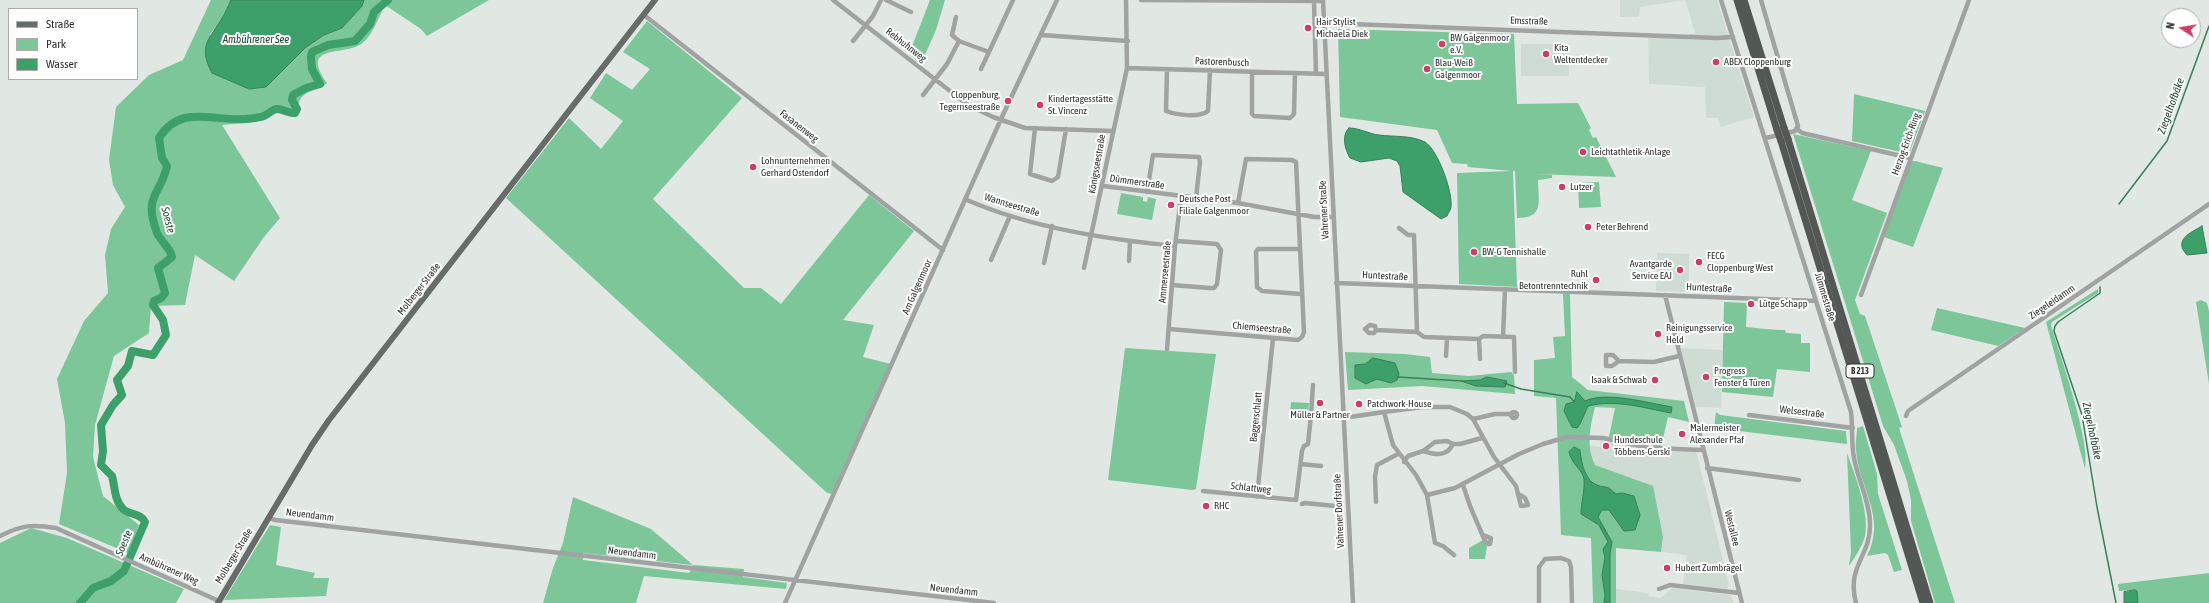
<!DOCTYPE html>
<html>
<head>
<meta charset="utf-8">
<style>
	body { margin:0 }
	#map { position:relative; width:2209px; height:603px; overflow:hidden; background:#e1e8e3; font-family:"Asap Condensed",sans-serif }
	canvas { display:block }
	.legend { position:absolute; left:8px; top:8px; width:130px; height:72px; box-sizing:border-box; background:#fff; border:1px solid #acadac; margin:0; padding:5px 7px; list-style:none; font-size:12px; color:#2f3130 }
	.legend li { display:flex; align-items:center; gap:8px; height:20px }
	.legend b { width:20px; border:1px solid #acadac }
	.north { position:absolute; left:2161px; top:8px; width:40px; height:40px; box-sizing:border-box; background:#fff; border:1px solid #acadac; border-radius:50%; rotate:282deg; font-size:11px; font-weight:700; line-height:16px; text-align:center; color:#2f3130 }
	.north::after { content:''; display:block; margin:auto; width:14px; height:18px; background:#cc3e69; clip-path:polygon(50% 0,100% 100%,50% 72%,0 100%) }
</style>
</head>
<body>
<div id="map">
<canvas width="2209" height="603"></canvas>
<ul class="legend">
<li><b style="height:5px;background:#676c68"></b>Straße</li>
<li><b style="height:11px;background:#7cc69a"></b>Park</li>
<li><b style="height:11px;background:#3da06b"></b>Wasser</li>
</ul>
<div class="north">N</div>
</div>
<script>
const ctx = document.querySelector('canvas').getContext('2d');
ctx.lineJoin = 'round';
function fillPath(path, color) { ctx.fillStyle = color; ctx.fill(path, 'evenodd'); }
function stroke(path, color, width, dash) { ctx.strokeStyle = color; ctx.lineWidth = width; ctx.lineCap = dash ? 'butt' : 'round'; ctx.setLineDash(dash || []); ctx.stroke(path); }
function label(font, color, halo, rows, align = 'center') {
  ctx.font = font + ' "Asap Condensed",sans-serif'; ctx.lineWidth = 4; ctx.setLineDash([]); ctx.textBaseline = 'middle'; ctx.strokeStyle = halo; ctx.fillStyle = color; for (const [text, x, y, turn = 0] of rows) {
    ctx.save(); ctx.translate(x, y); ctx.rotate((+turn || 0) * Math.PI / 180); ctx.textAlign = isNaN(turn) ? turn : align; if (halo) ctx.strokeText(text, 0, 0); ctx.fillText(text, 0, 0); ctx.restore();
  }
}
fillPath(new Path2D(`
	M1620,0H1717L1754,117L1721,127L1718,118H1706L1705,87L1649,84L1648,36L1689,38V34L1695,33L1685,0L1640,7L1639,17H1620Z
	M1521,44H1569V76H1521Z
	M1657,253L1689,254V292L1656,291Z
	M1681,348L1723,350L1721,408L1695,407Z
	M1601,440L1653,452L1696,451L1729,585L1727,589L1683,584L1687,555L1661,552L1663,537L1607,470L1595,465L1591,458L1590,445L1600,447Z
	M1672,588L1730,595L1734,603H1616V589L1649,593L1648,596L1661,598Z`), '#cfdcd4');
fillPath(new Path2D(`
	M211,0H231L222,19L210,34L212,73L249,89L266,87L305,48L324,35L342,28L362,6L364,0H489L427,36L421,29L385,5C378,18 372,39 358,46C337,55 301,46 327,83C319,91 302,90 299,103C297,107 299,111 297,115L293,117L278,112L254,122L222,125L280,218L264,237L234,281L195,255L185,305L151,306L149,333L114,356L95,425L93,457L103,496L139,525L128,553L59,524L67,473L65,423L57,379L84,321L108,293L105,255L111,229L125,207L113,185L109,160L116,107L149,75L183,60Z
	M930,0H945L936,30L921,64L909,54Z
	M647,21L742,98L653,199L744,288H761L781,304L869,195L914,231L843,320L874,325L863,357L891,364L833,494L827,493L506,198L569,118L601,149L623,121L590,98L606,73L632,90L650,69L623,52Z
	M1338,29L1514,34L1517,104L1578,103L1591,128L1589,130L1593,138L1596,137L1616,177L1535,174L1552,175V178L1538,180C1538,201 1545,218 1517,218L1515,171H1513L1517,287L1459,284L1457,173L1512,171L1468,167L1467,164L1452,163L1437,130L1340,117Z
	M1854,94L1925,111L1910,151L1905,153L1852,141Z
	M1793,134L1871,151L1852,200L1887,213L1855,300L1860,314L1865,316L1902,427L1899,428L1955,603H1935L1911,521V500L1907,481L1894,445L1883,426Z
	M1911,161H1915L1943,168L1913,247L1884,237Z
	M1599,182L1601,207L1579,208L1578,183Z
	M1121,193L1143,197V201L1147,202L1148,197L1156,199L1152,220L1117,214Z
	M2098,289V293L2052,322L2051,325C2060,356 2091,441 2085,469L2046,322Z
	M1563,294H1570L1572,377L1588,390L1684,401L1689,422L1668,417L1661,447L1609,437L1615,408L1595,407C1590,427 1586,446 1595,465L1653,486L1663,537L1661,552L1616,548V603H1593L1591,538L1561,535L1556,398L1534,396V360L1555,358L1553,337L1565,336Z
	M2201,300L2207,303L2209,311V384L2196,302Z
	M1724,302L1747,303L1746,327C1760,328 1771,330 1785,330L1786,333L1801,334V343H1810V372L1777,369L1773,397L1722,392Z
	M1937,308L2025,328L1998,346L1931,330Z
	M1125,348L1216,354L1196,489L1192,490L1108,480Z
	M1345,352L1405,354L1430,357L1432,373L1469,376L1511,372L1514,375L1515,394L1422,386L1348,390Z
	M1291,402L1309,403L1308,415L1290,414Z
	M1716,412L1720,415L1846,431L1847,444L1714,428Z
	M1863,426L1877,474L1878,494L1902,570L1894,572L1888,555L1885,553L1867,556C1887,517 1859,489 1856,450C1855,443 1857,435 1857,428Z
	M1847,453C1855,475 1870,513 1865,536C1862,547 1855,557 1849,566L1851,552Z
	M573,497L651,529L693,565L744,569L743,577L787,583L786,589L644,576L636,603H543L553,568L563,543ZM583,553L692,565L693,566L689,573L583,560Z
	M270,525L281,527L276,565L315,573L313,578H329L326,596L224,600Z
	M31,528L67,538L184,589L176,603H0V543Z
	M1483,540L1487,546L1485,559H1469V548Z
	M2209,573V603H2138L2135,590L2119,591L2118,584Z`), '#7cc69a');
const water = new Path2D(`
	M231,0H364L362,6L342,28L324,35L305,48L266,87L249,89L212,73C199,48 207,41 221,20C225,14 228,6 231,0Z
	M1349,128C1360,128 1369,134 1379,135C1394,137 1411,135 1425,142C1438,150 1453,192 1451,207C1451,210 1448,213 1447,216L1441,219L1403,192L1400,166L1397,161L1389,158L1361,162L1350,158C1345,149 1341,136 1349,128Z
	M2202,226L2207,253L2187,255C2173,240 2190,233 2202,226Z
	M1373,358L1395,363L1399,374L1397,380L1391,383L1377,379L1366,384L1355,378V365L1365,364Z
	M1487,377L1507,381L1505,387L1476,386L1461,381L1480,380Z
	M1577,392L1585,401C1606,391 1648,403 1672,407L1671,413C1644,408 1616,399 1588,406L1580,424L1577,428L1572,427L1564,411L1566,404L1574,402Z
	M1574,447L1580,450C1581,462 1585,481 1597,485C1608,489 1605,484 1616,494L1622,493L1634,496L1640,515L1635,530L1624,531L1609,510H1602L1598,517L1612,542L1610,554V603H1604L1605,595L1602,575L1605,558L1603,549L1608,542L1599,525L1581,514C1581,504 1585,490 1584,479C1582,469 1572,465 1569,452Z
	M2135,590L2137,591L2138,603H2124V592Z`);
fillPath(water, '#3da06b');
stroke(water, '#397f59', 1);
stroke(new Path2D(`
	M2119,204L2167,141L2209,26
	M2100,287V293L2058,322L2055,326L2054,331L2082,415L2097,507L2116,603
	M1398,377L1462,381
	M1504,383L1521,389L1570,397L1574,402`), '#397f59', 1.5);
stroke(new Path2D(`
	M80,603L93,588L111,581L124,571L145,522C141,513 129,515 123,509C114,500 115,486 112,476L101,465L103,451L101,425L113,405L122,395L117,380L128,366L132,351L153,355L166,335L163,320L153,305L154,301L161,298L165,293L158,268L172,257C170,247 161,242 157,233C143,194 160,197 167,166L162,158L159,138C181,103 214,122 246,119C251,118 259,118 264,116C269,114 272,109 277,109C284,109 289,114 295,113L297,109L292,100L293,95L306,88L320,84L312,69L311,57L312,52L328,45L355,41L370,24L374,12L388,0`), '#3da06b', 8);
stroke(new Path2D(`
	M833,0L968,105L993,117L1025,128L1112,131
	M886,0L911,12
	M1141,0L1323,1
	M1323,0L1353,603
	M1721,0L1851,412C1853,428 1851,443 1854,458C1858,480 1870,502 1870,524C1871,556 1846,566 1856,603
	M1761,0L1798,126L1795,131L1766,138
	M1314,1L1316,74
	M644,15L943,250
	M956,17L952,35L959,41
	M1324,23L1717,38L1733,37
	M1041,35L1128,41
	M853,41L873,16L881,0
	M1127,68L1326,74
	M981,69L989,52
	M1167,69L1166,111C1177,115 1199,118 1208,111L1210,70
	M1252,72V114L1254,116L1290,118L1294,114L1295,73
	M923,95L947,64L959,41L989,52L1013,0
	M1035,128L1030,174L1052,181L1058,177L1066,129
	M1797,129L1802,133L1910,158
	M1103,186L1238,203L1314,217H1334
	M1147,192L1153,155L1199,157L1200,162L1196,198
	M967,200C1032,228 1105,239 1175,246
	M1399,228L1408,235H1414L1417,332
	M1299,249H1258L1256,252L1257,287L1262,291L1301,294
	M991,260L1010,216
	M1129,261L1130,241
	M1044,263L1052,226
	M1084,268L1127,68L1126,0
	M1336,283L1816,301
	M1172,285L1210,288H1214L1217,284L1221,250L1217,244L1177,241
	M1665,295L1742,603
	M1861,295L1969,0
	M1169,329L1298,340L1302,337L1304,332L1296,162L1292,160L1246,159L1238,203
	M1376,330L1374,333H1369L1365,329L1370,325L1375,326L1376,330L1417,332L1424,337L1479,339L1483,336L1514,337L1515,372
	M1503,337L1505,289
	M1479,339L1480,359
	M1167,349L1175,246L1181,197
	M1446,356L1447,338
	M1619,361L1613,355H1606V366H1612L1619,361L1654,362L1679,356
	M1511 415a3 3 0 1 1 6 0a3 3 0 1 1-6 0Z
	M1384,412L1423,407H1450L1467,414L1473,419L1494,457L1516,486L1521,506L1528,505L1525,498L1520,495
	M1311,415L1313,385
	M1749,415L1853,428
	M1906,416L1908,411L2209,204
	M1473,419L1495,414H1512
	M1423,451C1435,455 1447,457 1453,444
	M1404,462L1408,456L1423,451L1435,442L1447,441L1453,444H1460L1482,438
	M1301,464L1321,466
	M1707,468L1799,480
	M1463,485L1470,506L1485,541L1488,544H1490L1491,538L1483,535
	M1203,491L1296,500L1302,451L1304,446L1308,444L1311,415L1343,418L1384,412L1393,445L1416,475L1427,495L1455,488L1519,454L1543,444L1567,437L1603,438L1649,448L1703,450
	M1427,495L1435,543L1443,546L1454,555
	M1257,497L1273,338
	M1376,502L1375,477L1377,465L1398,454
	M1302,504L1305,503L1335,506
	M269,518L275,520L994,603
	M0,536C22,525 32,524 56,528L219,601
	M1659,589L1670,585L1739,593
	M785,603L1001,119L1057,0
	M1539,603V567L1545,559L1561,558L1569,561L1571,567L1572,603`), '#a0a3a1', 4.5);
stroke(new Path2D(`
	M218,603L312,445L329,420L655,0`), '#676c68', 6);
stroke(new Path2D(`
	M1737,0L1777,130
	M1744,0L1784,128
	M1788,139L1930,603
	M1781,141L1923,603`), '#535854', 7);
stroke(new Path2D(`
	M1784,128L1788,139
	M1777,130L1781,141`), '#535854', 7);
for (const [x, y, r, color] of [
	[1308,28,4,"#cc3e69"],
	[1442,44,4,"#cc3e69"],
	[1546,54,4,"#cc3e69"],
	[1716,62,4,"#cc3e69"],
	[1427,69,4,"#cc3e69"],
	[1008,101,4,"#cc3e69"],
	[1040,105,4,"#cc3e69"],
	[1583,152,4,"#cc3e69"],
	[753,167,4,"#cc3e69"],
	[1562,187,4,"#cc3e69"],
	[1171,205,4,"#cc3e69"],
	[1588,227,4,"#cc3e69"],
	[1474,252,4,"#cc3e69"],
	[1699,262,4,"#cc3e69"],
	[1680,270,4,"#cc3e69"],
	[1596,280,4,"#cc3e69"],
	[1751,304,4,"#cc3e69"],
	[1658,334,4,"#cc3e69"],
	[1706,377,4,"#cc3e69"],
	[1655,380,4,"#cc3e69"],
	[1320,403,4,"#cc3e69"],
	[1359,404,4,"#cc3e69"],
	[1682,434,4,"#cc3e69"],
	[1606,446,4,"#cc3e69"],
	[1206,506,4,"#cc3e69"],
	[1667,568,4,"#cc3e69"]
]) { const dot = new Path2D(); dot.arc(x, y, r, 0, 2 * Math.PI); ctx.fillStyle = color; ctx.fill(dot); stroke(dot, '#fff', 1.5); }
for (const [x, y, w] of [
	[1860,371,28]
]) { const box = new Path2D(); box.roundRect(x - w / 2, y - 7, w, 14, 3); ctx.fillStyle = '#fff'; ctx.fill(box); stroke(box, '#2f3130', 1); }
label('bold 9px', '#2f3130', null, [
	["B 213",1860,371]
]);
label('10px', '#2f3130', '#fff', [
	["Emsstraße",1529,21,2],
	["Rebhuhnweg",906,45,38],
	["Pastorenbusch",1222,62,2],
	["Fasanenweg",799,126,38],
	["Herzog-Erich-Ring",1906,144,-70],
	["Königsseestraße",1097,164,-80],
	["Dümmerstraße",1137,182,8],
	["Wannseestraße",1012,205,17],
	["Vahrener Straße",1324,210,-93],
	["Ammerseestraße",1165,272,-85],
	["Huntestraße",1385,276,3],
	["Am Galgenmoor",917,287,-66],
	["Huntestraße",1709,288,3],
	["Molberger Straße",419,289,-52],
	["Jümmestraße",1825,297,73],
	["Ziegeleidamm",2052,302,-34],
	["Chiemseestraße",1262,328,5],
	["Welsestraße",1802,412,7],
	["Baggerschlatt",1256,417,-84],
	["Schlattweg",1251,488,6],
	["Vahrener Dorfstraße",1339,511,-93],
	["Neuendamm",310,515,7],
	["Westallee",1732,528,76],
	["Neuendamm",632,553,7],
	["Molberger Straße",234,556,-59],
	["Ambührener Weg",169,569,24],
	["Neuendamm",954,590,6]
]);
label('10px', '#2f3130', '#fff', [
	["Hair Stylist",1316,22],
	["Michaela Diek",1316,34],
	["BW Galgenmoor",1450,38],
	["e.V.",1450,50],
	["Kita",1554,48],
	["Weltentdecker",1554,60],
	["ABEX Cloppenburg",1724,62],
	["Blau-Weiß",1435,63],
	["Galgenmoor",1435,75],
	["Cloppenburg,",1000,95,"right"],
	["Tegernseestraße",1000,107,"right"],
	["Kindertagesstätte",1048,99],
	["St. Vincenz",1048,111],
	["Leichtathletik-Anlage",1591,152],
	["Lohnunternehmen",761,161],
	["Gerhard Ostendorf",761,173],
	["Lutzer",1570,187],
	["Deutsche Post",1179,199],
	["Filiale Galgenmoor",1179,211],
	["Peter Behrend",1596,227],
	["BW-G Tennishalle",1482,252],
	["FECG",1707,256],
	["Cloppenburg West",1707,268],
	["Avantgarde",1672,264,"right"],
	["Service EAJ",1672,276,"right"],
	["Ruhl",1588,274,"right"],
	["Betontrenntechnik",1588,286,"right"],
	["Lütge Schapp",1759,304],
	["Reinigungsservice",1666,328],
	["Held",1666,340],
	["Progress",1714,371],
	["Fenster & Türen",1714,383],
	["Isaak & Schwab",1647,380,"right"],
	["Patchwork-House",1367,404],
	["Müller & Partner",1320,415,"center"],
	["Malermeister",1690,428],
	["Alexander Pfaf",1690,440],
	["Hundeschule",1614,440],
	["Többens-Gerski",1614,452],
	["RHC",1214,506],
	["Hubert Zumbrägel",1675,568]
], 'left');
label('italic 11px', '#1d462f', '#fff', [
	["Ambührener See",256,40],
	["Ziegelhofbäke",2171,106,-70],
	["Soeste",168,220,75],
	["Ziegelhofbäke",2092,431,78],
	["Soeste",124,543,-67]
]);
</script>
</body>
</html>
